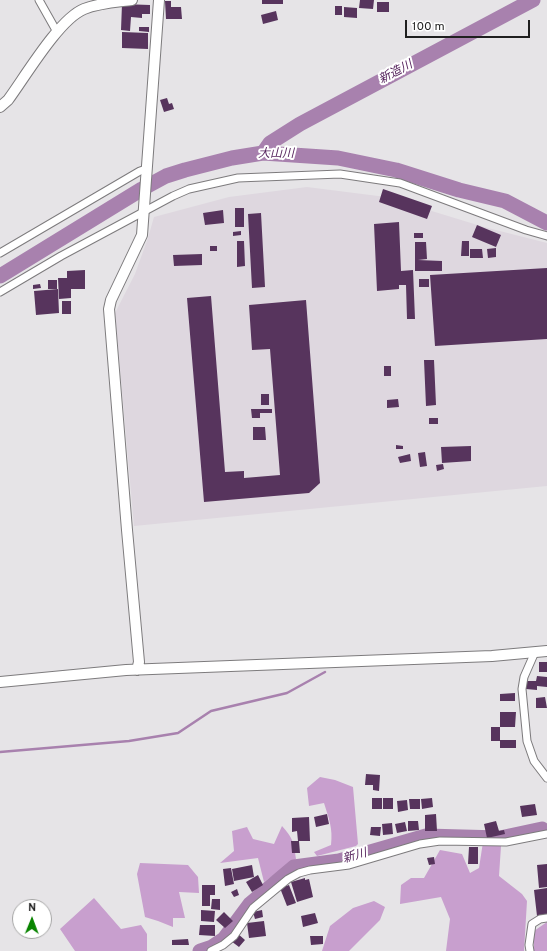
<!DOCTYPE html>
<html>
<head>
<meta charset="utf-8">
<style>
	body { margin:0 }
	#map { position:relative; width:547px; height:951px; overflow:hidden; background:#e6e4e7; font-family:Overpass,sans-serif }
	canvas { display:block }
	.north { position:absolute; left:12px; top:899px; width:40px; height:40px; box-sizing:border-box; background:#fff; border:1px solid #a5a5a5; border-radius:50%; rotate:1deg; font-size:11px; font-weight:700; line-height:16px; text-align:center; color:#1f1f1f }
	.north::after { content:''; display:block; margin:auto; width:14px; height:18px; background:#098400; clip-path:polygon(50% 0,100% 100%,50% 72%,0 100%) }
	.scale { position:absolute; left:405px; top:20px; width:125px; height:18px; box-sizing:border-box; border:2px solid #1f1f1f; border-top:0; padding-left:5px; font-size:12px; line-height:14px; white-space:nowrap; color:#1f1f1f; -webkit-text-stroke:3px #fff; paint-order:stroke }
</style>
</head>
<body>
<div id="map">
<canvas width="547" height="951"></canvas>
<div class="north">N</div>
<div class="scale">100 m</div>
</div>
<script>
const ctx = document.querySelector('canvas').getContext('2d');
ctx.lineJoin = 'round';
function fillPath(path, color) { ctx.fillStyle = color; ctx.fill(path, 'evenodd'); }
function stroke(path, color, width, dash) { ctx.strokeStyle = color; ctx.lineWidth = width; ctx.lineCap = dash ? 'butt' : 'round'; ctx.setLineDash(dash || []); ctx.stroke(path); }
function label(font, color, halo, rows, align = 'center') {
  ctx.font = font + ' Overpass,"Noto Sans JP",sans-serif'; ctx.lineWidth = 4; ctx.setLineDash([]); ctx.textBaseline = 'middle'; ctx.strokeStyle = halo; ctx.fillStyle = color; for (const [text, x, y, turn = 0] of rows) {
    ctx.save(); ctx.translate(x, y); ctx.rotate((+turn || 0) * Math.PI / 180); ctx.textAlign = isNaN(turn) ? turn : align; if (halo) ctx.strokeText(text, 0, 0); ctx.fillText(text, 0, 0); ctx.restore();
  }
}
fillPath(new Path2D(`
	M307,187L386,197L484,227L547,243V486L134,526L115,313L135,274L148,238L154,217L229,197Z`), '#ded7df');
fillPath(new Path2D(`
	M320,777L335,780L353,787L358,844L356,846L317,856L314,852L331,845C333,828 329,819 324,803L309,806L307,788Z
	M282,826C293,838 294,843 296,859L264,882L258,858L220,863L234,851L232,831L247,827L253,839L274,844Z
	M483,842L501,846L499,876L522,894L527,901L524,951H446L450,919L441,897L400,904L401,885L411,878H424L440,850L462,854L470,873L479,868Z
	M140,863L188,865L198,877L199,893L179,892L185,918H173V927L158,921L145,917L137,874Z
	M94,898L121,929L141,925L147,934V951H75L60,929Z
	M374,901L385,907L380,920L349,951H322L330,926L353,908Z
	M547,922V951H534V931Z`), '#c89fce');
stroke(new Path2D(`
	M0,752L129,741L178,733L211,711L287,693L325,672`), '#a881ae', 2.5);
stroke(new Path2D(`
	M263,153L270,143L300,124L533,0
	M0,276L142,189L166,176L185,170L232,158L263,153L338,158L396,170L459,190L505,201L547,223
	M200,951L212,947L224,939L250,904L294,867L339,861L426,836L500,838L542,829`), '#a881ae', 15);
fillPath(new Path2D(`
	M262,0H283V4H262Z
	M360,0H374L373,9L359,8Z
	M165,1H171V7H181L182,19H166Z
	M377,2H389V12H377Z
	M122,4L150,5V14H142V18L131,17L130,31L121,30Z
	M335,6H342V15H335Z
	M344,7L357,8V18L344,17Z
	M276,11L278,20L263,24L261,15Z
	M139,27H149V32L139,31Z
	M122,32L148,33V49L122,48Z
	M167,98L169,104L172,103L174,109L164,112L160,100Z
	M383,189L432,206L427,219L379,202Z
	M235,208H244V227H235Z
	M223,210L224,223L205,225L203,213Z
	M261,213L265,287L252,288L248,214Z
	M399,222L401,271L413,270L415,319H407L406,285H399V289L377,291L374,224Z
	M477,225L501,235L496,247L472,237Z
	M241,231V235L233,236V232Z
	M414,233H423V238H414Z
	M237,241H244L245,266L237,267Z
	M462,241H469V256H461Z
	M415,242H426L427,259L418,260L442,261V271H415Z
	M210,246H217V251H210Z
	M496,248V257L488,258L487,249Z
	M470,249H482L483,258H470Z
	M202,254V265L174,266L173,255Z
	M547,268V339L435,346L430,275Z
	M85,270V289H71V298L59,299L58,278H67V271Z
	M419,279H429V287H419Z
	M48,280H57V289H48Z
	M40,284L41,288L33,289V285Z
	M58,289L59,313L36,315L34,291Z
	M211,296L225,472L244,471V478L280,475L270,349L252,350L249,305L306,300L320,483L309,493L204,502L187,298Z
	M62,301H71V314H62Z
	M424,360H434L436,405L426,406Z
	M384,366H391V376H384Z
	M261,394H269V405H261Z
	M398,399L399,407L387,408V400Z
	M251,409H272V413H260V418H252Z
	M429,418H438V424H429Z
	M253,427H265L266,440H253Z
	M396,445L403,446V449H396Z
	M471,446V461L442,463L441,447Z
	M425,452L427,466L420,467L418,453Z
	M410,454L411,461L400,463L398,457Z
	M443,464L444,469L437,471L436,465Z
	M539,662H547V672H539Z
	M537,676L547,677V687L537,686V690L526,689V681H536Z
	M515,693V701H500V694Z
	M545,697L547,708H536V698Z
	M500,712H516L515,727H500V741H491V727H500Z
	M500,740H516V748H500Z
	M366,774L380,775L379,791L373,790V785H365Z
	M372,798H382V809H372Z
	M383,798H393V809H383Z
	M432,798L433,807L422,809L421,799Z
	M409,799H420V809H410Z
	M407,800L408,810L398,812L397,801Z
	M535,804L537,815L522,817L520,806Z
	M327,814L329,824L316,827L314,817Z
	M436,814L437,831H425V815Z
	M309,817L310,841H299L300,853H292L291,841H298L297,831L292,832V818Z
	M408,821H418L419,830L408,831Z
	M496,821L499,831L504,830L505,834L487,838L484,824Z
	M405,822L407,831L397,833L395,824Z
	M392,823L393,834L383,835L382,824Z
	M371,827H381L380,836L370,835Z
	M469,847H478V864H468Z
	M434,857L435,864L429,865L427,858Z
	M547,864V887L539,888L537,865Z
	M252,865L254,877L234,881L232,869Z
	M231,868L234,884L225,886L223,869Z
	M258,875L263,885L252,892L246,882Z
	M305,878V880L309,879L313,897L297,902L291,882Z
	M202,885H215V895H210V906H202Z
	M289,885L296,903L287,906L280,888Z
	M547,888V915L537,916L534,890Z
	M237,889L239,895L234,897L231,892Z
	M212,899H220V910L211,909Z
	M201,910L215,911L214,922L201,921Z
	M262,910L263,917L255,919L253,912Z
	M224,912L233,921L225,928L216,920Z
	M315,913L318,923L303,927L301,916Z
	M264,921L266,936L249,938L247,923Z
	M200,925H215V936L199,935Z
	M237,933L245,940L239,947L231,941Z
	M310,936H323V944L311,945Z
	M188,939L189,945H172V940Z`), '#57345d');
const street = new Path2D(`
	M39,0L57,32
	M0,253L140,171L146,169
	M0,292L61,256L173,196L189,189L238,178L340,174L400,183L526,230L547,236
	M535,652L524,677L522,689L527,741L534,761L547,778
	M211,951L223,945L234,936L253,908L288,879L299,873L310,870L349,865L420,844L440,841L506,842L547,834
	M530,951L529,945L532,924L540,919L547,918`);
const secondary = new Path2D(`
	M0,107L8,100C25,77 59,19 84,9C99,3 117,2 132,0
	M137,670L139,662L127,530L109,309L111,300L142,235L159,0
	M0,682L126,670L492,656L547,651`);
stroke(street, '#7d7b7d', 9);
stroke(secondary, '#7d7b7d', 12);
stroke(street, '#fff', 7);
stroke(secondary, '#fff', 10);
label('italic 12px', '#57255e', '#fff', [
	["新造川",396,73,-28],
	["大山川",276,155],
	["新川",355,857,-16]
]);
</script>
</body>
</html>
